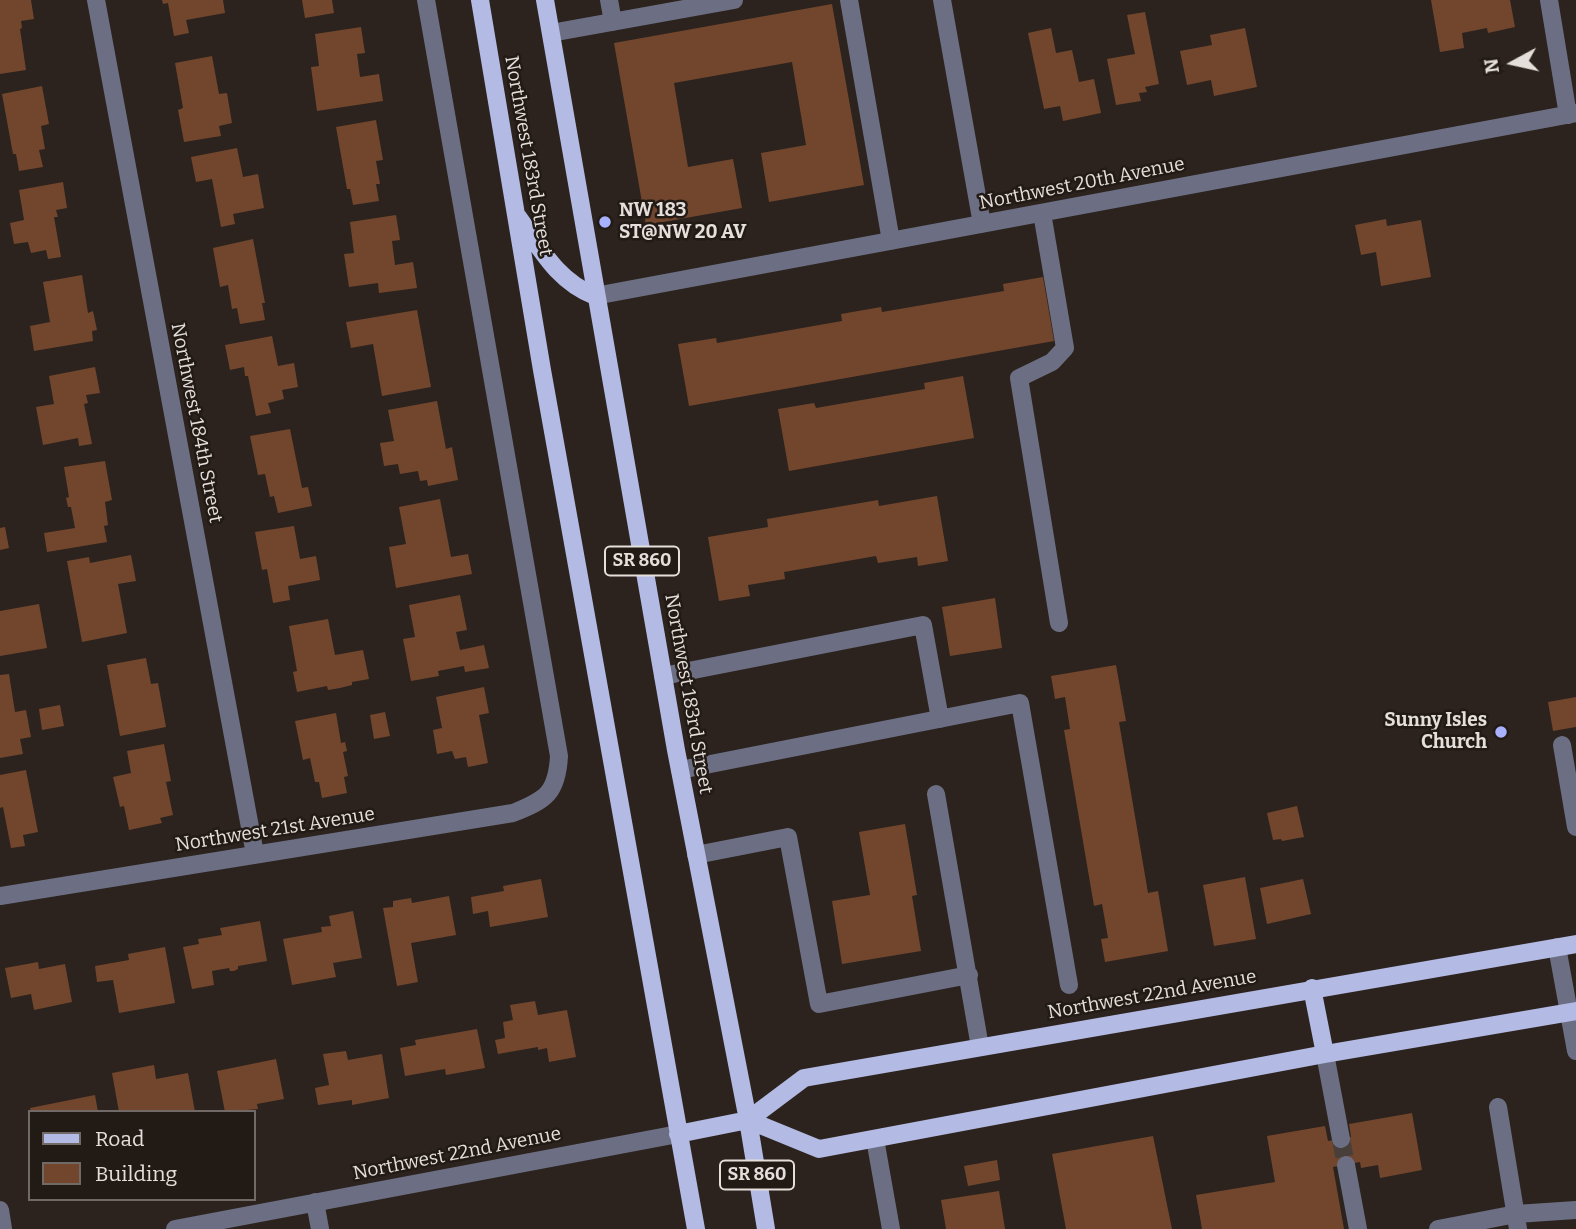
<!DOCTYPE html>
<html>
<head>
<meta charset="utf-8">
<style>
	body { margin:0 }
	#map { position:relative; width:1576px; height:1229px; overflow:hidden; background:#2c231e; font-family:Bitter,serif }
	canvas { display:block }
	.legend { position:absolute; left:28px; top:1110px; width:228px; height:91px; box-sizing:border-box; background:#221a15; border:2px solid #706965; margin:0; padding:9px 12px; list-style:none; font-size:21px; color:#e5dfdc }
	.legend li { display:flex; align-items:center; gap:14px; height:35px }
	.legend b { width:35px; border:2px solid #706965 }
	.north { position:absolute; left:1478px; top:28px; width:70px; height:70px; -webkit-text-stroke:5px #221a15; paint-order:stroke; rotate:262deg; font-size:19px; font-weight:700; line-height:28px; text-align:center; color:#e5dfdc }
	.north::after { content:''; display:block; margin:auto; width:24px; height:32px; background:#e5dfdc; clip-path:polygon(50% 0,100% 100%,50% 72%,0 100%) }
</style>
</head>
<body>
<div id="map">
<canvas width="1576" height="1229"></canvas>
<ul class="legend">
<li><b style="height:9px;background:#b3bae4"></b>Road</li>
<li><b style="height:19px;background:#71462d"></b>Building</li>
</ul>
<div class="north">N</div>
</div>
<script>
const ctx = document.querySelector('canvas').getContext('2d');
ctx.lineJoin = 'round';
function fillPath(path, color) { ctx.fillStyle = color; ctx.fill(path, 'evenodd'); }
function stroke(path, color, width, dash) { ctx.strokeStyle = color; ctx.lineWidth = width; ctx.lineCap = dash ? 'butt' : 'round'; ctx.setLineDash(dash || []); ctx.stroke(path); }
function label(font, color, halo, rows, align = 'center') {
  ctx.font = font + ' Bitter,serif'; ctx.lineWidth = 5; ctx.setLineDash([]); ctx.textBaseline = 'middle'; ctx.strokeStyle = halo; ctx.fillStyle = color; for (const [text, x, y, turn = 0] of rows) {
    ctx.save(); ctx.translate(x, y); ctx.rotate((+turn || 0) * Math.PI / 180); ctx.textAlign = isNaN(turn) ? turn : align; if (halo) ctx.strokeText(text, 0, 0); ctx.fillText(text, 0, 0); ctx.restore();
  }
}
fillPath(new Path2D(`
	M0,0H31L34,19L21,21L22,28L20,29L26,70L0,74Z
	M162,0H223L225,13L186,20L189,33L174,36L168,3L163,4Z
	M302,0H332L334,13L305,18Z
	M1431,0H1510L1515,27L1488,33L1487,28L1462,33L1464,48L1440,52Z
	M832,4L864,185L769,202L761,153L806,145L792,62L674,83L688,167L733,159L742,208L646,225L614,43Z
	M1145,12L1159,84L1145,87L1147,92L1139,93L1141,101L1116,105L1107,59L1135,54L1127,15Z
	M361,27L365,53L357,54L360,77L379,74L383,101L317,111L311,67L319,66L315,34Z
	M1051,28L1056,53L1072,50L1079,82L1094,79L1101,113L1063,121L1060,106L1044,109L1028,33Z
	M1245,28L1257,87L1214,96L1211,80L1187,85L1180,51L1212,45L1210,35Z
	M212,56L219,94L227,93L232,123L219,126L221,136L184,142L178,110L183,108L175,63Z
	M42,86L49,124L41,126L45,149L39,150L43,167L19,171L16,154H13L2,94Z
	M376,120L383,160L376,161L380,184H376L379,201L353,205L350,189H347L336,127Z
	M237,148L243,177L258,174L264,208L233,214L235,224L221,227L212,179L196,182L191,157Z
	M63,182L67,208L56,210L58,217H54L61,257L48,259L46,250L31,253L28,242L14,244L10,223L24,220L19,190Z
	M396,215L400,240L392,241L395,265L413,262L417,288L379,293L378,283L349,287L344,254L354,253L350,222Z
	M1386,219L1387,226L1421,220L1431,277L1381,286L1376,252L1361,255L1355,225Z
	M253,239L265,303H262L265,320L240,324L237,308L232,309L228,285L220,287L213,248Z
	M82,275L88,313L93,311L97,330L92,331L93,341L34,351L30,326L50,322L43,282Z
	M1043,277L1054,341L689,406L678,344L716,338L717,343L842,321L841,314L881,307L882,312L1004,291L1003,284Z
	M417,310L431,387L382,396L373,344L351,348L346,322Z
	M272,336L278,366L294,363L298,387L282,390L284,399L268,403L271,413L256,416L248,376H245L244,367L230,370L225,345Z
	M95,367L100,393L86,395L88,403L84,404L92,444L79,446L78,438L43,445L36,407L54,404L49,376Z
	M963,376L974,438L789,471L778,409L814,403L816,408L925,389L924,383Z
	M437,401L446,449L452,447L458,480L428,486L427,480L420,481L418,471L400,474L398,464L384,466L380,443L394,441L388,410Z
	M290,429L302,488L308,487L312,506L278,513L274,496L270,497L265,474L258,475L250,436Z
	M105,461L112,500L105,502L108,525L104,526L107,542L47,552L44,533L75,528L71,507H68L66,498L69,497L64,467Z
	M937,496L948,561L918,566L917,557L878,563L876,556L784,572L785,579L748,585L750,596L719,601L708,537L768,527L767,519L878,500L879,506Z
	M440,499L451,557L468,554L472,574L396,588L389,547L406,544L399,507Z
	M294,526L300,559L316,556L320,580L288,586L290,600L273,603L267,569L262,570L255,532Z
	M5,527L9,548L0,550V528Z
	M131,555L136,581L118,584L127,633L82,642L67,561L89,557L90,563Z
	M460,595L467,630L456,632L460,650L484,645L489,668L465,672L464,666L438,671L439,676L411,681L403,639L415,637L409,605Z
	M995,598L1002,648L950,656L942,607Z
	M39,604L47,648L0,656V611Z
	M328,619L335,655L363,650L369,679L352,682V685L340,688L328,690L327,686L297,692L293,672L297,671L289,626Z
	M146,658L151,684L158,683L166,727L120,736L107,665Z
	M1116,665L1126,721L1119,722L1148,893L1158,891L1168,951L1105,962L1101,939L1108,938L1102,904L1094,906L1064,730L1070,729L1065,697L1055,699L1051,676Z
	M9,674L15,712L26,710L31,737L20,739L23,754L0,758V675Z
	M484,687L489,713L479,715L488,763L468,767L466,757L455,759L452,751L437,754L433,730L442,728L436,697Z
	M1576,697V727L1553,731L1548,702Z
	M60,705L64,726L42,730L39,709Z
	M385,712L390,736L374,739L370,715Z
	M336,713L341,743L345,742L347,751L343,752L348,776L344,777L347,793L322,798L319,782H315L310,758L303,760L295,721Z
	M164,744L171,781L166,782L173,815L160,818L162,823L129,830L124,806L120,807L113,777L131,773L127,751Z
	M26,770L38,832L23,835L25,846L11,848L3,807L0,808V775Z
	M1297,806L1304,837L1282,841L1281,839L1273,840L1267,813Z
	M905,824L917,895L912,896L921,951L842,964L832,901L870,895L859,832Z
	M1245,877L1256,939L1214,946L1203,885Z
	M541,879L548,917L490,927L488,911L473,914L471,897L504,891L503,886Z
	M1303,879L1311,914L1267,924L1260,888Z
	M449,896L456,935L411,943L418,982L397,986L383,908L393,907V901L411,898L412,903Z
	M353,911L362,958L333,963L336,977L292,985L283,939L322,932L321,927L331,926L329,916Z
	M260,921L267,961L238,966V969L234,971H230L229,968L212,971L214,985L192,989L183,947L199,944L198,939L222,935L220,928Z
	M165,947L175,1003L119,1013L113,980L97,982L95,966L129,960L128,954Z
	M38,962L39,969L65,964L72,1002L34,1010L31,994L11,998L5,968Z
	M535,1001L538,1015L567,1010L576,1057L549,1062L547,1048L538,1050V1047L498,1054L495,1040L505,1038L503,1022L513,1020L510,1005Z
	M477,1029L485,1068L446,1075L445,1069L405,1076L400,1048L416,1045L415,1040Z
	M346,1051L348,1060L382,1054L389,1098L352,1105V1100L318,1105L315,1088L329,1085L323,1054Z
	M276,1059L284,1099L257,1104L258,1109L225,1112L217,1071Z
	M154,1065L156,1079L188,1073L195,1112H119L112,1073Z
	M95,1095L98,1112H31L30,1108Z
	M1412,1113L1422,1170L1380,1178L1378,1165L1361,1168L1360,1162L1333,1167L1344,1229H1202L1196,1195L1275,1182L1267,1136L1325,1126L1328,1141L1351,1137L1349,1124Z
	M1153,1136L1172,1229H1066L1052,1154Z
	M997,1160L1000,1180L968,1186L964,1166Z
	M999,1191L1005,1229H946L941,1200Z`), '#71462d');
stroke(new Path2D(`
	M1341,1139L1346,1165`), '#483f3a', 18, [18, 9]);
stroke(new Path2D(`
	M96,0L255,854
	M609,0L613,22
	M849,0L891,241
	M942,0L982,224
	M1549,0L1568,115
	M551,33L734,0
	M1042,213L1065,348L1052,362L1019,378L1059,623
	M595,296L1576,113
	M663,676L923,625L940,719
	M1562,745L1576,827
	M680,770L1020,703L1069,985
	M936,794L980,1047
	M696,855L788,837L819,1004L969,975
	M0,896L513,813C546,800 557,793 559,756L426,0
	M1557,947L1576,1051
	M1325,1054L1341,1139
	M1498,1107L1518,1229
	M875,1139L891,1229
	M1346,1165L1358,1229
	M315,1202L320,1229
	M0,1210L3,1229
	M175,1229L678,1134
	M1438,1229L1516,1214L1576,1210`), '#6c6f83', 18);
stroke(new Path2D(`
	M480,0L542,370L696,1229
	M545,0L676,750L748,1120L766,1229
	M518,217C541,249 557,281 595,296
	M1312,988L1325,1054
	M748,1120L819,1149L1325,1054L1576,1011
	M678,1134L748,1120L804,1078L1576,944`), '#b3bae4', 18);
for (const [x, y, r, color] of [
	[605,222,7,"#a7b1fc"],
	[1501,732,7,"#a7b1fc"]
]) { const dot = new Path2D(); dot.arc(x, y, r, 0, 2 * Math.PI); ctx.fillStyle = color; ctx.fill(dot); stroke(dot, '#221a15', 2.5); }
for (const [x, y, w] of [
	[642,561,74],
	[757,1175,74]
]) { const box = new Path2D(); box.roundRect(x - w / 2, y - 14.5, w, 29, 5); ctx.fillStyle = '#221a15'; ctx.fill(box); stroke(box, '#e5dfdc', 2); }
label('bold 18px', '#e5dfdc', null, [
	["SR 860",642,561],
	["SR 860",757,1175]
]);
label('19px', '#e5dfdc', '#221a15', [
	["Northwest 183rd Street",528,156,80],
	["Northwest 20th Avenue",1082,184,-11],
	["Northwest 184th Street",196,423,79],
	["Northwest 183rd Street",688,694,80],
	["Northwest 21st Avenue",275,830,-9],
	["Northwest 22nd Avenue",1152,995,-10],
	["Northwest 22nd Avenue",457,1154,-11]
]);
label('bold 19px', '#e5dfdc', '#221a15', [
	["NW 183",619,211],
	["ST@NW 20 AV",619,233],
	["Sunny Isles",1487,721,"right"],
	["Church",1487,743,"right"]
], 'left');
</script>
</body>
</html>
